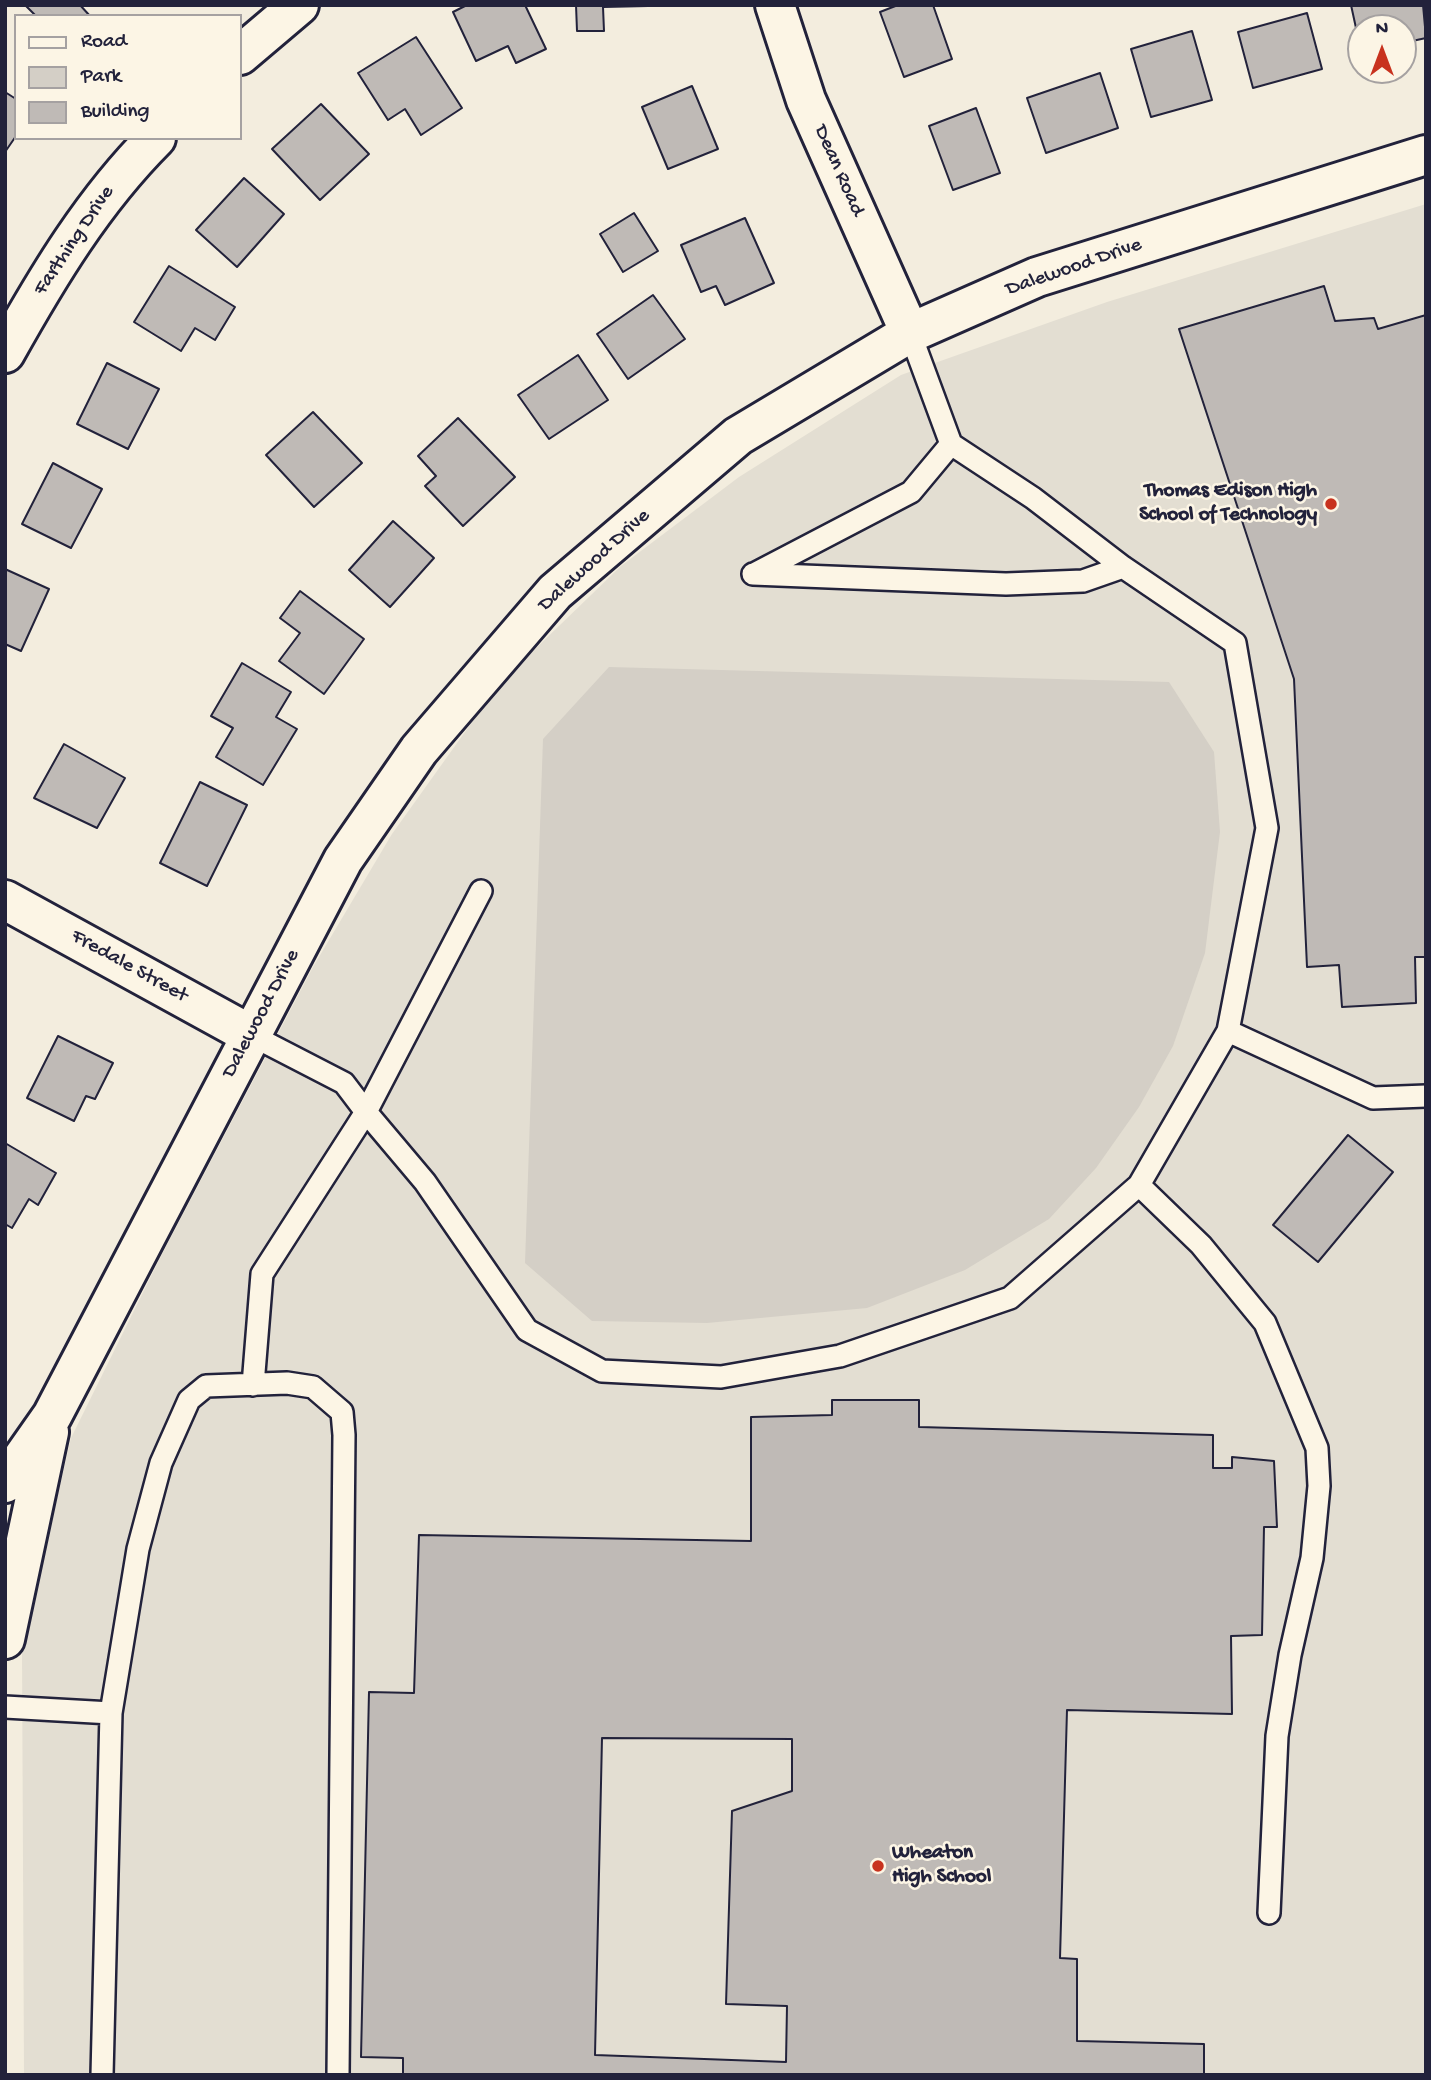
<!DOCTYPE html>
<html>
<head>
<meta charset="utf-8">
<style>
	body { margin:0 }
	#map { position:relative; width:1431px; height:2080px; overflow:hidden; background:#f3edde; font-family:"Gochi Hand",sans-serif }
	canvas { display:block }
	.frame { position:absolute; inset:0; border:7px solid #22223b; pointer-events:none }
	.legend { position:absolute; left:14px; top:14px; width:228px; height:126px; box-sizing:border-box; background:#fcf5e5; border:2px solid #a5a1a1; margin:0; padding:9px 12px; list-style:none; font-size:21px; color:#22223b }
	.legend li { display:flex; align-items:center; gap:14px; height:35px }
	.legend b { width:35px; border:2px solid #a5a1a1 }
	.north { position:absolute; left:1347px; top:14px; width:70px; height:70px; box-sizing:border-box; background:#fcf5e5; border:2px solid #a5a1a1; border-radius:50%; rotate:0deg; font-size:19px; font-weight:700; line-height:28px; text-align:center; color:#22223b }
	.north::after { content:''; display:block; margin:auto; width:24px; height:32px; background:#c8321e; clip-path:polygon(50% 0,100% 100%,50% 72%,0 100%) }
</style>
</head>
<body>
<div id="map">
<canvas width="1431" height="2080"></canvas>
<div class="frame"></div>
<ul class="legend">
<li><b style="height:9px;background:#fcf5e5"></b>Road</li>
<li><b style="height:19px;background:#d4cfc6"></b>Park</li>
<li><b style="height:19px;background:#bfbab6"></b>Building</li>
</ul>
<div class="north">N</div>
</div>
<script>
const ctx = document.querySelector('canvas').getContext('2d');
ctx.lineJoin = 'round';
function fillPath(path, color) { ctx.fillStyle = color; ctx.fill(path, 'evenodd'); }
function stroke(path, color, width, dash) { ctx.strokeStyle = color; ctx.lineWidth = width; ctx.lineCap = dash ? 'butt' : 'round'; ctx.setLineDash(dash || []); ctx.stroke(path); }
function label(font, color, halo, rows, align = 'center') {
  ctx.font = font + ' "Gochi Hand",sans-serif'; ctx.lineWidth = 5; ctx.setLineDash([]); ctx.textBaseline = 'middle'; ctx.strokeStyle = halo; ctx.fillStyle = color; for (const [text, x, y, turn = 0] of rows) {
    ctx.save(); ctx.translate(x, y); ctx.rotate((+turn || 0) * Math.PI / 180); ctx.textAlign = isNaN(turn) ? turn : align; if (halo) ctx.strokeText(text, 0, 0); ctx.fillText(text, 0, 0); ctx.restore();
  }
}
fillPath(new Path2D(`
	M1426,204V2075H24L22,1650L71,1438L161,1256L313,967L392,834L500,683L621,566L739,477L901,375L1107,302Z`), '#e3ded2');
fillPath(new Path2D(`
	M609,667L1169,682L1214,752L1220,832L1205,953L1173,1046L1139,1107L1096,1168L1049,1219L965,1270L867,1308L707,1323L592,1321L525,1263L543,739Z`), '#d4cfc6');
const building = new Path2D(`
	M25,5H80L90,16H36Z
	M467,5H525L546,49L516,63L508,46L476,61L453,12Z
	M576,5H648V6L603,7L604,31H577Z
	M898,5H933L952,59L904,77L880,12Z
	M1351,5H1423L1426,38L1403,43V28H1361V51Z
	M1307,13L1322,69L1253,88L1238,32Z
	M1192,31L1212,100L1151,117L1131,49Z
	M416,37L462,108L421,135L405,109L388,120L358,73Z
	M1100,73L1118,128L1046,153L1027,98Z
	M692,86L718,149L668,169L642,107Z
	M5,92L16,99V136L5,152Z
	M321,104L369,154L320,200L272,149Z
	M976,108L1000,173L953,190L929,126Z
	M244,178L284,214L237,267L196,230Z
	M634,213L658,251L623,272L600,234Z
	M745,218L774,283L725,305L716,286L701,292L681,245Z
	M169,266L235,307L215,340L195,328L181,351L134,322Z
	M1324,286L1335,321L1374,318L1378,329L1426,315V957H1415L1416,1003L1342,1007L1339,965L1307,967L1294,679L1179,329Z
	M653,295L685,339L628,379L597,334Z
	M578,355L608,400L549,439L518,395Z
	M107,363L159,389L128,449L77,424Z
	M313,412L362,463L314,507L266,455Z
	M458,418L515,477L463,526L425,486L436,476L418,456Z
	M53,463L102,489L71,548L22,524Z
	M393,521L434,558L390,607L349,570Z
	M5,569L49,589L21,651L5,644Z
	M300,591L364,639L324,694L279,661L300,633L280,618Z
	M242,663L291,692L276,717L297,729L263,785L216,757L233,728L211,716Z
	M64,744L125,778L97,828L34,798Z
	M200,782L247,805L207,886L160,863Z
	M58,1036L113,1063L95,1099L86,1096L74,1121L27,1098Z
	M1348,1135L1393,1172L1318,1262L1273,1225Z
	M5,1143L56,1173L38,1205L29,1199L12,1228L5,1224Z
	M832,1400H919V1427L1213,1435V1468H1232V1457L1274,1461L1277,1527H1264L1262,1635L1231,1636L1232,1714L1067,1710L1060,1958L1077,1959V2041L1204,2044V2075H403V2058L361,2057L369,1692L414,1693L419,1535L751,1541V1417L832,1415ZM602,1738L792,1739V1791L732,1811L726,2004L787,2006L786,2062L595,2055Z`);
fillPath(building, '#bfbab6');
stroke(building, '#22223b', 2);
const lane = new Path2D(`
	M753,574L1006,584L1083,581L1123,567
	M754,574L911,492L951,444
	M481,891L366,1112L425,1182L527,1330L602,1371L721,1377L840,1356L1010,1298L1139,1185L1228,1031L1267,828L1235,643L1123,567L1033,498L951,444L910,333
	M1228,1031L1373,1098L1426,1096
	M251,1035L344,1083L366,1112L262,1274L253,1385
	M1139,1185L1201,1245L1265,1323L1317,1448L1319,1486L1312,1558L1290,1655L1277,1736L1269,1913
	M5,1707L111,1713
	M102,2075L111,1713L138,1549L161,1463L189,1400L206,1386L287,1383L313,1387L342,1412L344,1435L338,2075`);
const street = new Path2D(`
	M775,5L806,100L910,333
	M240,55L299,5
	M5,353C48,276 93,201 156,138
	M5,900L251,1035`);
const secondary = new Path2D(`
	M5,1483L52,1416L343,860L419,750L555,592L738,436L910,333L1037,277L1426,155
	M5,1639L49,1432`);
stroke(lane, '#22223b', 26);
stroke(street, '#22223b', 44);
stroke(secondary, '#22223b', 44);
stroke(lane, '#fcf5e5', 21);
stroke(street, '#fcf5e5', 38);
stroke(secondary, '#fcf5e5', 38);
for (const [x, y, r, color] of [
	[1331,504,7,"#c8321e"],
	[878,1866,7,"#c8321e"]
]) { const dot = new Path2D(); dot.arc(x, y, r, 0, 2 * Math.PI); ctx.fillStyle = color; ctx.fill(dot); stroke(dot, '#fcf5e5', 2.5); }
label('21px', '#22223b', '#fcf5e5', [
	["Dean Road",838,171,66],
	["Farthing Drive",75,241,-56],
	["Dalewood Drive",1074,268,-19],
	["Dalewood Drive",595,561,-42],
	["Fredale Street",129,967,29],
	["Dalewood Drive",262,1014,-62]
]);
label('bold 21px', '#22223b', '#fcf5e5', [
	["Thomas Edison High",1317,492],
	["School of Technology",1317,516],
	["Wheaton",892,1854,"left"],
	["High School",892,1878,"left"]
], 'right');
</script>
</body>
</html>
